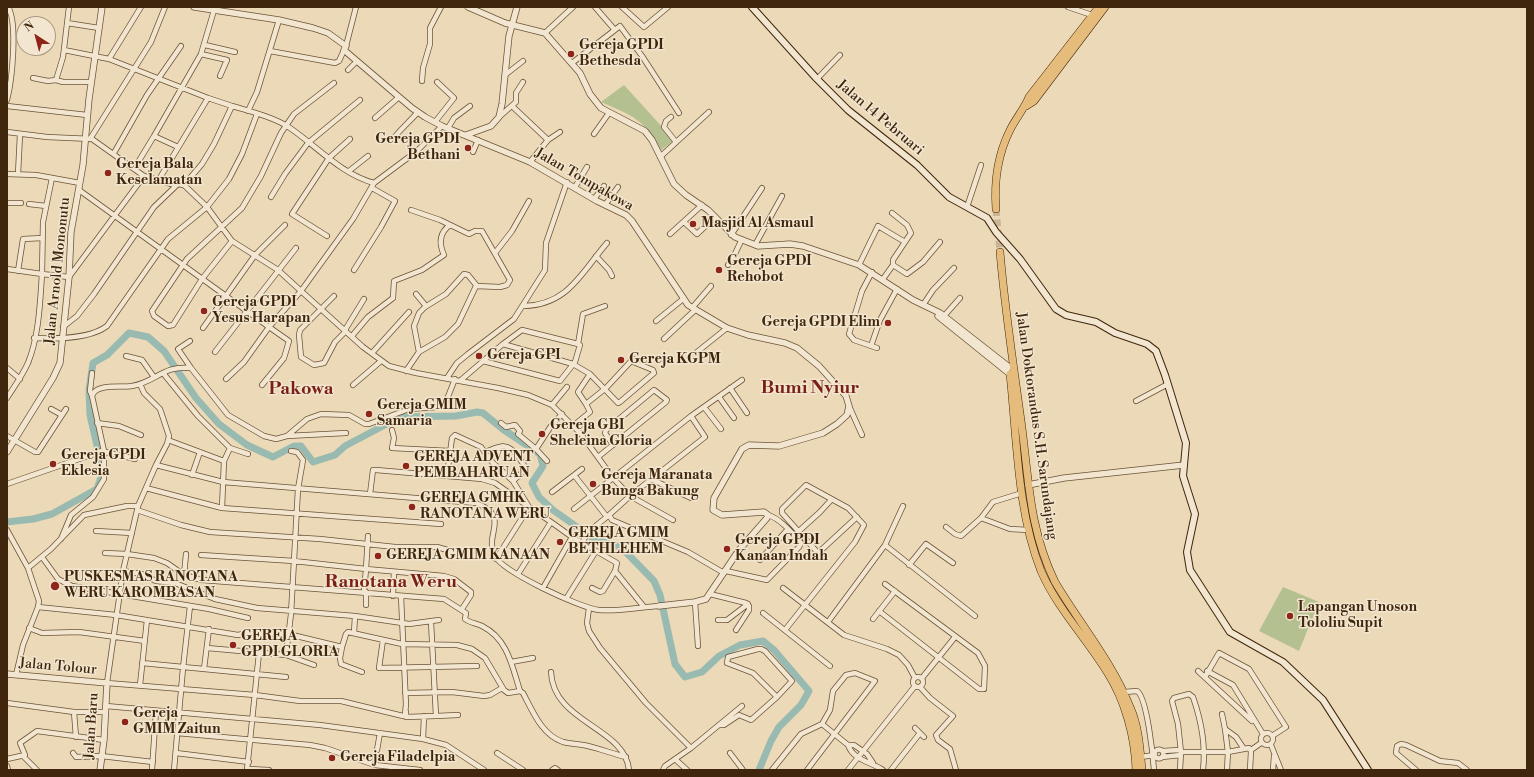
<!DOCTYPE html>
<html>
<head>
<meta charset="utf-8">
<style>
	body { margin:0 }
	#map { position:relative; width:1534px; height:777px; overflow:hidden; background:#ebd9b7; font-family:"Libre Bodoni",serif }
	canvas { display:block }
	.frame { position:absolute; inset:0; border:8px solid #40260d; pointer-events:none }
	.north { position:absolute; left:16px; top:16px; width:40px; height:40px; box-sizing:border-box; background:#f2e6d0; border:1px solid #ab9982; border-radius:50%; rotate:324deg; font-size:11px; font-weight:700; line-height:16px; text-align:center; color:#40260d }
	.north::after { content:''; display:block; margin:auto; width:14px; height:18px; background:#8f2418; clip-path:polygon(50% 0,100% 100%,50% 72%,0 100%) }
</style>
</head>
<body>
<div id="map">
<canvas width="1534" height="777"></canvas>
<div class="frame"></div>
<div class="north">N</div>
</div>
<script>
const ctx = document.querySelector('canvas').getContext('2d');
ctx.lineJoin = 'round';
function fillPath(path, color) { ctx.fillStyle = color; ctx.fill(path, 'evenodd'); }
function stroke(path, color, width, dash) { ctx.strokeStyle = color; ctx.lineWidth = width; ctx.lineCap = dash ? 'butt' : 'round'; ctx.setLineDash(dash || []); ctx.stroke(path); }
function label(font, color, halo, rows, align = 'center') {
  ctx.font = font + ' "Libre Bodoni",serif'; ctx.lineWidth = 3; ctx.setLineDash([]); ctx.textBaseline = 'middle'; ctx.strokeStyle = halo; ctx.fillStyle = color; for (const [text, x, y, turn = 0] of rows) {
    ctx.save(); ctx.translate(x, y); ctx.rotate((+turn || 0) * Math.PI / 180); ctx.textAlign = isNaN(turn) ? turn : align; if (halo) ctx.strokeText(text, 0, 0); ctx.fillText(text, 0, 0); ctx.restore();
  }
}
fillPath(new Path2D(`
	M624,85L674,140L661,150C644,119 633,116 601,102Z
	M1283,587L1319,602L1299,651L1259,631Z`), '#b5c090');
stroke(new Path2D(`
	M7,522L33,519L52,514L97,489L103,472L90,415L89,390L93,363L107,355L129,333L148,337L164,351L196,398L219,424L247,445L273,457L294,446H301L313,462L335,455L345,446L400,417L456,416L477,412L483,413L504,430L540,454L543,466L532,483L539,497L553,510L594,539L621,547L654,581L660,595L675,664L685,677L702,672L719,656L740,645L763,641L774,650L809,691L801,705L779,727L771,741L759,770`), '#98bab0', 7);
stroke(new Path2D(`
	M996,209L1000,252`), '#c9b595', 7, [7, 3.5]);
const minor = new Path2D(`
	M69,7L63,57L56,80L63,82H91
	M595,7L614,29
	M622,7L644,27L668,7
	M1068,7L1092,15
	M67,23L99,28
	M545,33L573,7
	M205,45L235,52
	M346,46L356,7
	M64,50L109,59L208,98
	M270,51L335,63L339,61L344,50
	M201,54L227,60L220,76
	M109,59L141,7
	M572,63L620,26L642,56L679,113
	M348,70L357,61
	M505,75L523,61
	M33,78L48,81L56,80
	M817,79L840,55
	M422,81L423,68L430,44V28L441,7
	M7,100C12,81 18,23 8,7
	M7,106L87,115
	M512,106L548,140L560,132
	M248,111L257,92L279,20
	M499,117L516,102V93L523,82
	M671,117L666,121L664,127L676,142
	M375,118L399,97
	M435,122L454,98L437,82
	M448,128L454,118L470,106
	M7,132L47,137L92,139L144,176L175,185
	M594,134L609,113
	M154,136L201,54L215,7
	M394,138C395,135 413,118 418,112
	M90,139L151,42L165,7
	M473,152L478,140
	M114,153L147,95L181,46
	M660,157L709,112
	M530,162L548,140
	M134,169L154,136L178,147
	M349,171L368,156
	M7,174L36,175L80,183
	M18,174L20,134
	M158,181L208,98L232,106
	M184,185L202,164L214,144L232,106C249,111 271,116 287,126C315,144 340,174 374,183
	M575,187L587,167
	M79,190L269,327L301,291L363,347L389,366L416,373L498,388L528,395L552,405L581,434L613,478L630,496L609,515L612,520L688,552L724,573
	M271,197L285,174L308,143L360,100
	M594,199L604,186
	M7,203H21
	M29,204L46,206
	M605,205L618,187
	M967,207L981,165
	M684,222L697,234L715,217
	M670,234L702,205
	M731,235L762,188
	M327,236L292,214L329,158L350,139
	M232,241L202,279L173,325L168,326L154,316L152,311L187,259L242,208L261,176L281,133L294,114L334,83
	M755,245L782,196
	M495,253L512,231L529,201
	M596,256L609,270L612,276
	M728,265L734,256L741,241
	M859,265L878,226L905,242
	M893,265L907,274L923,262L940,242
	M7,269L42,274L43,222L52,178
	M354,270L381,227L395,201L372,188
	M18,271L23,239L42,238
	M872,272L862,291L849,334L854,340L877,348
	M883,279L893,265V260L911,233L907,225L892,213
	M416,294L426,306
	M334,296L300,330L299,335L301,357L314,365L324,363L335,342L346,331
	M923,305L933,290L954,268
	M524,306C568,305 581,273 607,243
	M692,308L711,286
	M944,316L960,298
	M656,321L683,299
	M63,327L77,316L94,294L154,207L178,184L184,185L207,207L232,241L278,270L301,291L353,219L374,183L417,151L442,126
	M203,328L255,255L285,225
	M345,330L364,299
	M352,336L368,317L393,298L394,281L422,270L444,255C439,244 439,233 450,225
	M34,338C55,339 90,339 107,326L168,239L207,207L229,179L242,154L257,114
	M664,339L695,310
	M190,341L178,349L191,368
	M503,344L573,364L590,374L578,392L586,404
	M871,346L880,320L897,289
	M215,352L296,248
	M419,352L414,326L419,313L425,307L446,294L464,274L468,275L477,286
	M697,352L727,328
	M372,353L409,312
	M126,356L142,360L154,377
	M483,361L560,381L575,362L580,345L578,344L583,314L605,306
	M7,368L20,379
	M406,371L419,352L445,337L458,324L476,286L500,287L507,285L510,280L482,231H475L469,234L440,220L411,210
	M163,373L198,416L230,448L224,461L222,508
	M590,374L618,403L620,402L654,373L653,370L631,361
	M447,378L457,363L468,354L514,319L545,270L546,243L567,182
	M226,379L244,362L269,327L289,341L284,358L262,385
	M461,380L503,344L522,330L578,344
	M140,384L144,393L160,409L169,436L167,444L156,465
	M353,385L381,361
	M730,388L747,413
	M92,396L90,391L92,373
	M719,397L734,418
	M7,398C14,387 22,376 28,363C39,336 40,303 42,274L69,277L144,176
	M1136,401L1168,384
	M552,405L567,387
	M849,406L862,435
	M704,407L721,429
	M51,409L62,415
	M97,423L119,426L141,435
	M501,423L506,427L515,425L520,431L518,434L536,449L547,461
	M573,426L590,412L586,404L606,388L633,359
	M392,430L394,438L392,448L450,451
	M7,436L35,452H38L66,409
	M287,436L346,433
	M168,440L224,461
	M230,448L248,454
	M536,449L551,426L562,414
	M485,452C499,447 506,441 517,455C520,460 524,464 526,469L513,481
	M598,457L666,402L667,400L654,390L606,430L605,433L613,445
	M192,475L200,452
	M447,475L452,438L455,435L481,447L492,462L513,481L529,507L551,522L518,574
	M574,475L607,517
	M651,479L691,498
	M7,484L102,451L135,459
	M146,488L222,508L441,524
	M552,492L582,469
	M370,494L373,470H376L482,479L495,483L529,507L496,559
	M574,509L691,416L742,380
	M137,510L181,525L210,532L320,539L395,547H437L465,555
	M981,518L993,502L1022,493
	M673,520L630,496L705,437L691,416
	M946,527L955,534L961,536L981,518L1010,529L1029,530
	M7,530L28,568L39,601L38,607L23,645L16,675
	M96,531L132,533
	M799,531L820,512L831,500
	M572,537L617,563L615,571L603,591L600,592L592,588
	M61,539L71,515L93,497L104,479V451L92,396C96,383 121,388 132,386C156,382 163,365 191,368L228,415L264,436L276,439L287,436L307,419L321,414L349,415L365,424H369L409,409L438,407L447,399L455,379
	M582,543L588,532L608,516
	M885,545L975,616
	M105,553L127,554L154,558L167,563L184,575L202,580L444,599L466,613L465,619C470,623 476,623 482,626C508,639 512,666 520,691
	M201,555L294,561L366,569L368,536
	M42,557L58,579L72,586L209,609L248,618
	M760,560L788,529
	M909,565L926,544L953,563
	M28,568L51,549L84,515L127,506H138
	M123,571L142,574L156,581L175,583L215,599L257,608L355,616L409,624L439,620
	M615,571L644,607
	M726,571L767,580L799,547L801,543C792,533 781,519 768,515
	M184,575L186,554
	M543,588L572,537L551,522
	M783,588L844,635L887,649L899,655L908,665L915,678
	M364,592L366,569L444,576L454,579L471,592V595L462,609
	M710,594L746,603L749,606V610L736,630
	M393,596L394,572
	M401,596L406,705
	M566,599L596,551
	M695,602L698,646
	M366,605V592
	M38,607L116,615L238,635L247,633L270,636
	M589,608L587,623L589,631L600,648L646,703L691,748
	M879,611L979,689H984L985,666L978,653L885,584
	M763,613L830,666
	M873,619L895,591
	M718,620H727L748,604
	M828,622L885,545L903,506
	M29,628L42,633L79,632L145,641
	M209,629L204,669L286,677
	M785,630L855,542L864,525L849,509L848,508L806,485L782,509V513L818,553L857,517
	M270,633L288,634L342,647L346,634L348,632L402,644L457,645L472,649L485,658L504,690L508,693L520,691L523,693C533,712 542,735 563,742C571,744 580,744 588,746C601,749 613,754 626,757
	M354,633L355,616
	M383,640L379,668L477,666
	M342,647L340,658L341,664L362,672
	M207,648L286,655L314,665
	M286,655L291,614L298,489L303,460L297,452L291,451
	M511,662L533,658
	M142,663L204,669
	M1198,671L1252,721
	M1207,671L1233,685L1263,734
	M551,672C553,723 625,727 629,770
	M913 682a5 5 0 1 1 10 0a5 5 0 1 1-10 0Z
	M1205,677L1219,653L1249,669L1286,727L1272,736
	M922,678L955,637
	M140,685L147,620
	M920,687L930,698L953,716L936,735L938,740L950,749L956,770
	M1124,692L1137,691C1147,697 1153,756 1154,770
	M405,693L452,692L484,696L490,695L502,688
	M7,703L74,712H106
	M406,704L405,715L403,716L341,701H300L255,695L107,683L123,571L138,506L156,465L223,482L476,503C512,517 483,534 495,556C503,572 580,608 599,610C618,612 640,607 659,606
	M106,706L320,725L423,739L446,745L484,770
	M74,712L76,737
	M406,712V717L436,716L431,622
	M1222,714L1225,729
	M436,716L458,715
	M822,724L848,745H854L867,754L873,763
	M719,725H724L739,715L751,720L777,697L753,673L727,663L728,657L758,649H761L765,651L792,681L777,697
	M915,728L924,737
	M1261 739a6 6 0 1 1 12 0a6 6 0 1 1-12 0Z
	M177,733L310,745L325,748L375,765L420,770
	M423,739L424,716
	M848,745C853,760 871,762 883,770
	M1271,745L1281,770
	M1154.5 754a4.5 4.5 0 1 1 9 0a4.5 4.5 0 1 1-9 0Z
	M377,750L380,733
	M1251,750L1261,743
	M1162,751L1180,750
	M1181,752H1228L1249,748L1251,751L1250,770
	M73,753L76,757L101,756L153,762
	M176,753L249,762
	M497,753L523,770
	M730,753L743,770
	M23,756L37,770
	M1141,757L1154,755
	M1162,757L1181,755
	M7,759L25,755L20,743L37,731L104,740
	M675,759L687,770
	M7,766L8,770
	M248,769L269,770
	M152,770L156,711
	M174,770L183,668L190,606
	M247,770L259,653
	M552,770L555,768L558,770
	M663,770L665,766L691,748L742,706
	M772,770L801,734L822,724
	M807,770L875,681L855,673L846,675L833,691L830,710L822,724
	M848,770L915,686
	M891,770L920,733
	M1180,770L1181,752L1178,724L1172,701L1174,698L1189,694L1193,697C1201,720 1206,745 1203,770
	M1227,770L1228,752L1225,729L1236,737L1244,749
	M1273,770L1274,756
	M1416,770L1396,753L1397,746L1401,744L1406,745L1440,761L1458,763L1467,770`);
const tertiary = new Path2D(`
	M194,7L279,20L313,28L328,33L346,46L344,50L412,108L425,117L442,126L530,162L597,201L626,215L632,221L688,305L727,328L748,335L785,343L797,348L819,366L846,396L849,406L847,415L837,424L823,433L779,446L749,445L742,449L714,498L713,510L722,515L764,512L768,515L767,518L739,550L706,599L695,602L659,606
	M468,7L505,23L545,33L580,73L590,94L601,108L645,131L652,140L674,184L686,195L708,210L735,237L758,246L790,244L803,246L859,265L913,300L940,313L1009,367
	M7,11L9,7
	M466,135L491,126L499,117L502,104L509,36L517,7
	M938,316L1010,374
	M7,452L53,378L60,363L69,277L71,232L83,165L89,99L102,7
	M1028,485L1064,478L1184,465
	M7,674L107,683L104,740L100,770`);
const secondary = new Path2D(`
	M752,7L817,79L848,110L917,165L949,197L987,218L996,232L1020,259L1056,309L1066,315L1096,322L1115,333L1147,344L1156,351L1165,375L1186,443L1183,476L1195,514L1187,552L1190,570L1230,632L1283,662L1323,700L1368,770`);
const trunk = new Path2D(`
	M1026,106L1034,101L1105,7
	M996,209C994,182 998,154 1010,130C1016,118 1024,109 1029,97L1099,7
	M1000,252C1005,311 1014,369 1022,428C1029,483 1030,531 1055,582C1080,624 1112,662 1130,707C1139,727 1140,749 1142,770
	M1010,374C1017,438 1017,511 1041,571C1057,608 1086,638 1107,672C1125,700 1135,737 1136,770`);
stroke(minor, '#6b5338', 6);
stroke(tertiary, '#6b5338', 7);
stroke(secondary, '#40260d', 8);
stroke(trunk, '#40260d', 8);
stroke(minor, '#f2e6d0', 4.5);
stroke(tertiary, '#f2e6d0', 5.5);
stroke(secondary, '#f2e6d0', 6);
stroke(trunk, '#e6bc7c', 7);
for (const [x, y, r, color] of [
	[571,54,4,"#8f2418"],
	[468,148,4,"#8f2418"],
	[108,173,4,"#8f2418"],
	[693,224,4,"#8f2418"],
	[719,270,4,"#8f2418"],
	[204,311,4,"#8f2418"],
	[888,323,4,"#8f2418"],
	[479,356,4,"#8f2418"],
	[621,360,4,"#8f2418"],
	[369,414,4,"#8f2418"],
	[542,434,4,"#8f2418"],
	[53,464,4,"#8f2418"],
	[406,466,4,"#8f2418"],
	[593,484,4,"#8f2418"],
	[412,507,4,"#8f2418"],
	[560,542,4,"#8f2418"],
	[727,549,4,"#8f2418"],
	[378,556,4,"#8f2418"],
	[55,586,5,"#8f2418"],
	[1290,616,4,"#8f2418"],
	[233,645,4,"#8f2418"],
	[125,722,4,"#8f2418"],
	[332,758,4,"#8f2418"]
]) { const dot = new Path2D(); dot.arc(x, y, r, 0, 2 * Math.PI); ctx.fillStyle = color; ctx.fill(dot); stroke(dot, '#f2e6d0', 1.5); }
label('bold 14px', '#40260d', '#f2e6d0', [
	["Gereja GPDI",579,46],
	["Bethesda",579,62],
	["Gereja GPDI",460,140,"right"],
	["Bethani",460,156,"right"],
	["Gereja Bala",116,165],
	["Keselamatan",116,181],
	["Masjid Al Asmaul",701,224],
	["Gereja GPDI",727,262],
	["Rehobot",727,278],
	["Gereja GPDI",212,303],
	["Yesus Harapan",212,319],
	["Gereja GPDI Elim",880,323,"right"],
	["Gereja GPI",487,356],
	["Gereja KGPM",629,360],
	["Gereja GMIM",377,406],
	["Samaria",377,422],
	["Gereja GBI",550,426],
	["Sheleina Gloria",550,442],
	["Gereja GPDI",61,456],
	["Eklesia",61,472],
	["GEREJA ADVENT",414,458],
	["PEMBAHARUAN",414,474],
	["Gereja Maranata",601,476],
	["Bunga Bakung",601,492],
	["GEREJA GMHK",420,499],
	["RANOTANA WERU",420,515],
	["GEREJA GMIM",568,534],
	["BETHLEHEM",568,550],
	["Gereja GPDI",735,541],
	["Kanaan Indah",735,557],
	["GEREJA GMIM KANAAN",386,556],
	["PUSKESMAS RANOTANA",64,578],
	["WERU KAROMBASAN",64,594],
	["Lapangan Unoson",1298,608],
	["Tololiu Supit",1298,624],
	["GEREJA",241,637],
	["GPDI GLORIA",241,653],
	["Gereja",133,714],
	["GMIM Zaitun",133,730],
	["Gereja Filadelpia",340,758]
], 'left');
label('14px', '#40260d', '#f2e6d0', [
	["Jalan 14 Pebruari",880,118,40],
	["Jalan Tompakowa",584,180,30],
	["Jalan Arnold Mononutu",58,271,-84],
	["Jalan Doktorandus S.H. Sarundajang",1036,426,82],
	["Jalan Tolour",58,667,5],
	["Jalan Baru",92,726,-86]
]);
label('bold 18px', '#7a1f14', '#f2e6d0', [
	["Bumi Nyiur",810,389],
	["Pakowa",301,390],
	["Ranotana Weru",391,583]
]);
</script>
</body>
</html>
